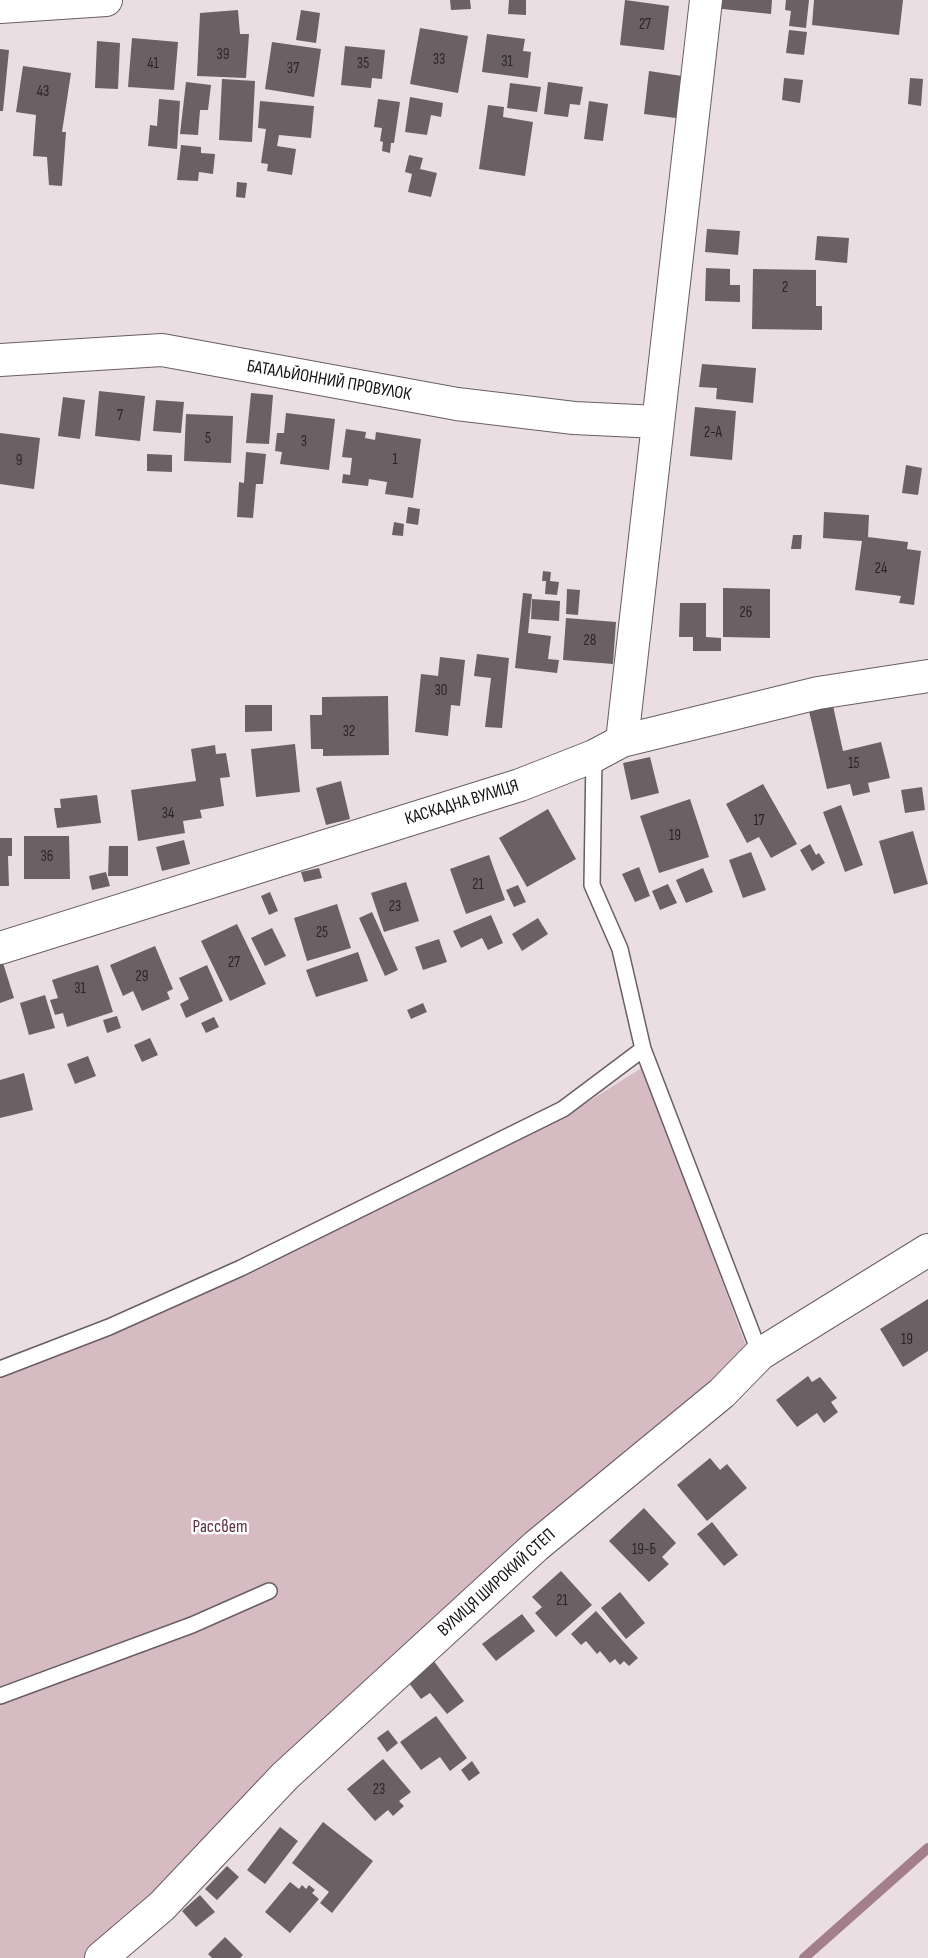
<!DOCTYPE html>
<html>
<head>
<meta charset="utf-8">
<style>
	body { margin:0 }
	canvas { display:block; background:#ebdee2 }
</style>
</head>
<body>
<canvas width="928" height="1958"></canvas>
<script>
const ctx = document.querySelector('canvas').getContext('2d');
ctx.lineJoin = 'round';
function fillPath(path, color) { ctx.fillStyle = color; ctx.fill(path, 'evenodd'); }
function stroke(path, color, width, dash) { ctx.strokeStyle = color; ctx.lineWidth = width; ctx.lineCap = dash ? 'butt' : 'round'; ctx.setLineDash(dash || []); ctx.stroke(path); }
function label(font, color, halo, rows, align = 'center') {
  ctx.font = font + ' "Sofia Sans Condensed",sans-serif'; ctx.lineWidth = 5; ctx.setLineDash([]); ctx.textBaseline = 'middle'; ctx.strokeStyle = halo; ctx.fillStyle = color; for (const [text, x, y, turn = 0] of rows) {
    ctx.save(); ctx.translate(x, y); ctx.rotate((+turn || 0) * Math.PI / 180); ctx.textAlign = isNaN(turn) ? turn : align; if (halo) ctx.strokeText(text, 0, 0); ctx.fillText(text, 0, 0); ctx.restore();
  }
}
fillPath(new Path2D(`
	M643,1067L749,1354L93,1958H0V1377L112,1335L244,1274L564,1117Z`), '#d7bbc3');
stroke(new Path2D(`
	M804,1958L928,1848`), '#a27f8a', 10);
fillPath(new Path2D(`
	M450,0H470L471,9L451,10Z
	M509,0H526V15L508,14Z
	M625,0L669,6L664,50L620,45Z
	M714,0H772L771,14L713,8Z
	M786,0H809L806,28L789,26L791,11L785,10Z
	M814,0H903L899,35L812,25Z
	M238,10L240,34H249L246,78L197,76L200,13Z
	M301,10L320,13L316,43L296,40Z
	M420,28L468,36L458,93L410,84Z
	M789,30L807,32L804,55L786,53Z
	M487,34L525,39L523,51L531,52L528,78L482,72Z
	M132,38L178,42L174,90L128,87Z
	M97,41L120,43L118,89L95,88Z
	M272,42L321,49L314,97L265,89Z
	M345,46L385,50L382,79L372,78L371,88L341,85Z
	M0,49L9,50L3,111H0Z
	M23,66L71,73L62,132H66L62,186L49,185L47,157L33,156L36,115L16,112Z
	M649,71L682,76L676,118L644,114Z
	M784,78L803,80L800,103L782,100Z
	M910,78L923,79L921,106L908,104Z
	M222,79L255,81L252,142L219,140Z
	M186,82L211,85L208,110H200L198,135L180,134Z
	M548,82L583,87L580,105L570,104L568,117L544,114Z
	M510,83L541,87L537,112L507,108Z
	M410,97L443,103L441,117L431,115L427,135L405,132Z
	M159,99L180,101L177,149L148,146L150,125L157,126Z
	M378,99L400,102L394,143H391L390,153L382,151L383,142L380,141L382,128L374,127Z
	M260,101L314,106L311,138L279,135L277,146L296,149L292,175L267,171L268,164L261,163L266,129L258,128Z
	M589,101L608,104L603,141L584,139Z
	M488,105L504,107L503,117L533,122L525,176L479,169Z
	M181,145L201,147V153L215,154L213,174L199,172L198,181L177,180Z
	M409,155L423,158L420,169L437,173L431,197L408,192L412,174L405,172Z
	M237,182L247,183L245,198L236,197Z
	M707,229L740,231L738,255L705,252Z
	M817,236L849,238L847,263L815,260Z
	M706,268L730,269V285H740V302L705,301Z
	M753,269L816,270V306H822V330L752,329Z
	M702,364L756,368L753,403L716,399L717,388L699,387Z
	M99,391L145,396L140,441L95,436Z
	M251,393L273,395L269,444L246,443Z
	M63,397L85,400L80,439L58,436Z
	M156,400L184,402L181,433L153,431Z
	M695,407L736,411L732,460L690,456Z
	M286,413L335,419L329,470L280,464L282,452L275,451L277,433H284Z
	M186,414L233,416L231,463L184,461Z
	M346,429L366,432L365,438L375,440L376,432L421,439L413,498L385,494L387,482L369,479L368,486L342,483L343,474L350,475L352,458L342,457Z
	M0,433L40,438L34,489L0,484Z
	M246,452L266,454L263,484H256L253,518L237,517L239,482L244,483Z
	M147,454L172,455V472L147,471Z
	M906,465L922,468L918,495L902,493Z
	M408,507L420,509L418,525L406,523Z
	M824,512L869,515L868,537L908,542L907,549L921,551L914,605L899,603L901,596L855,590L862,541L823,538Z
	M394,522L404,524L403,536L392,535Z
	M793,535H802L801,549H791Z
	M543,571L551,572L550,581L559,582L557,595L545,594L546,581H542Z
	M723,588L770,589V638L723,637Z
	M567,589L580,590L578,615L566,614Z
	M523,593L532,594L528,633L551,636L548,659L559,660L557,673L515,668Z
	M532,599L560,601L559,621L531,619Z
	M680,603H706V637L721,638V651H693V637H679Z
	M566,618L616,622L613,664L563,660Z
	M477,654L509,658L502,728L485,727L491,678L474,676Z
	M440,657L465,660L460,706L451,705L448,736L415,732L421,674L438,676Z
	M388,696L389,755L323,756V749H311L310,715H322V697Z
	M245,705H272V731L245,732Z
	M833,706L843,751L881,742L890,778L868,783L870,792L853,796L850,784L827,789L809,711Z
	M295,744L300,792L256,797L251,749Z
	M215,745L216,754L226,753L230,777L220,778L224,806L200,810L202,818L183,821L185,833L138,841L131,790L196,781L191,749Z
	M650,757L659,793L631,800L623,763Z
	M341,781L350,819L326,825L316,788Z
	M763,784L797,844L771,858L759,837L747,843L726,804Z
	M922,787L925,810L905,813L901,790Z
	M97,795L101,823L57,828L54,808H61L60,799Z
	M690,799L709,857L659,873L640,816Z
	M841,805L863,865L845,872L823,812Z
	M548,809L576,859L527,887L499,838Z
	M913,831L928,884L894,894L879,841Z
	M24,836H69L70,879H24Z
	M0,838H12V856H8L9,886H0Z
	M184,840L190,864L162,871L156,847Z
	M810,844L816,855L819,853L825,863L812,871L800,850Z
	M109,846H128V876H108Z
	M751,852L766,890L743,898L729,860Z
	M489,855L505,900L466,914L450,869Z
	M639,867L650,896L635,902L622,874Z
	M319,868L322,878L304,882L301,872Z
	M703,868L713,892L686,903L676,880Z
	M106,872L110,886L92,890L89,876Z
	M406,882L419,921L384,932L371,893Z
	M668,884L677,903L660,910L652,891Z
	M518,885L526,902L514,907L506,890Z
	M270,892L278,911L269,915L261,896Z
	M337,904L351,948L307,961L294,918Z
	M372,912L398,970L385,976L359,918Z
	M491,915L503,943L488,950L482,938L461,948L453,931Z
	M538,918L548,934L522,951L512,934Z
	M237,924L266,984L230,1001L201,941Z
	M272,928L286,956L265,966L251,938Z
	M439,939L447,962L423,970L415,947Z
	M155,946L173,989L167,992L170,999L142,1011L133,991L123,996L110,965Z
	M358,952L368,981L316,997L306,970Z
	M3,963L14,998L0,1003V964Z
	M98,965L113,1012L67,1027L63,1013L55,1015L50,1000L58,998L52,980Z
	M207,965L223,1001L186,1018L180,1004L189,999L179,978Z
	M45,995L55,1028L29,1035L20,1003Z
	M423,1003L427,1012L411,1019L407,1010Z
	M117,1016L121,1028L107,1033L103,1020Z
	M214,1017L219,1027L206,1033L201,1023Z
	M150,1038L158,1055L142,1062L134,1045Z
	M88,1056L96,1076L75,1084L67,1064Z
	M24,1073L33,1110L0,1118V1080Z
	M928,1299V1351L903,1367L880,1329Z
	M808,1376L812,1382L820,1377L837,1398L831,1402L838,1412L824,1423L817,1413L797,1427L776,1400Z
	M710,1458L720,1470L727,1464L747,1488L707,1521L677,1485Z
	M644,1508L676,1543L662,1557L669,1564L649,1582L609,1541Z
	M712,1522L738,1555L724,1566L697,1534Z
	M561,1571L592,1605L556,1637L535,1613L542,1607L532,1597Z
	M620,1592L645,1623L626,1639L601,1608Z
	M596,1611L638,1658L629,1666L624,1661L620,1665L615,1659L610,1663L600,1651L597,1654L586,1641L581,1645L571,1634Z
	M522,1614L535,1631L496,1661L482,1644Z
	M433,1660L464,1701L447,1714L430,1693L421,1699L409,1683L418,1677L415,1673Z
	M436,1716L467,1758L450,1771L440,1757L421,1770L400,1742Z
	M388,1730L398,1743L387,1752L377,1738Z
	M383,1759L411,1792L399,1801L404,1806L393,1816L388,1810L375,1821L347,1789Z
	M472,1761L480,1773L469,1781L461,1770Z
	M323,1822L373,1861L332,1913L320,1903L329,1892L292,1863Z
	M280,1827L298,1841L265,1884L247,1870Z
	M227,1866L239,1877L217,1900L205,1889Z
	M290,1882L299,1889L302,1885L306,1889L309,1885L315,1890L312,1893L319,1899L290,1933L265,1912Z
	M200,1895L215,1912L196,1927L182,1911Z
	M225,1937L243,1955L240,1958H212L208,1954Z`), '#6b6063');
const service = new Path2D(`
	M594,756L592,885L620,949L643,1049L760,1354
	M0,1369L109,1327L241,1268L563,1109L643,1049
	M0,1696L192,1625L269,1591`);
const minor = new Path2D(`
	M0,7L106,0
	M0,360L162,350L457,404L574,418L658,422
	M622,741L706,0
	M0,948L520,785L594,756L622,741L818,693L928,676
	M101,1958L162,1906L285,1776L536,1546L722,1393L760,1354L928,1250`);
stroke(service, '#695e61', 18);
stroke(minor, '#695e61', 34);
stroke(service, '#fff', 15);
stroke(minor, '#fff', 32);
label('15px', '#2a2526', null, [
	["27",645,25],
	["39",223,55],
	["33",439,60],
	["31",507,62],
	["41",153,64],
	["35",363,64],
	["37",293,69],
	["43",43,92],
	["2",785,288],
	["7",120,416],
	["2-А",713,433],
	["5",208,439],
	["3",304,442],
	["1",395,460],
	["9",19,461],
	["24",881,569],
	["26",746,613],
	["28",590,641],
	["30",441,691],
	["32",349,732],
	["15",854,764],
	["34",168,814],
	["17",759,821],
	["19",675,836],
	["36",47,857],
	["21",478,885],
	["23",395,907],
	["25",322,933],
	["27",234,963],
	["29",142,977],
	["31",80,989],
	["19",907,1340],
	["19-Б",644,1550],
	["21",562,1601],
	["23",379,1790]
]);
label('18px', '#151112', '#fff', [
	["БАТАЛЬЙОННИЙ ПРОВУЛОК",329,381,10],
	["КАСКАДНА ВУЛИЦЯ",462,803,-17],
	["ВУЛИЦЯ ШИРОКИЙ СТЕП",497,1583,-42]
]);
label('18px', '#612f41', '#fff', [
	["Рассвет",220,1527]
]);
</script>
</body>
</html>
